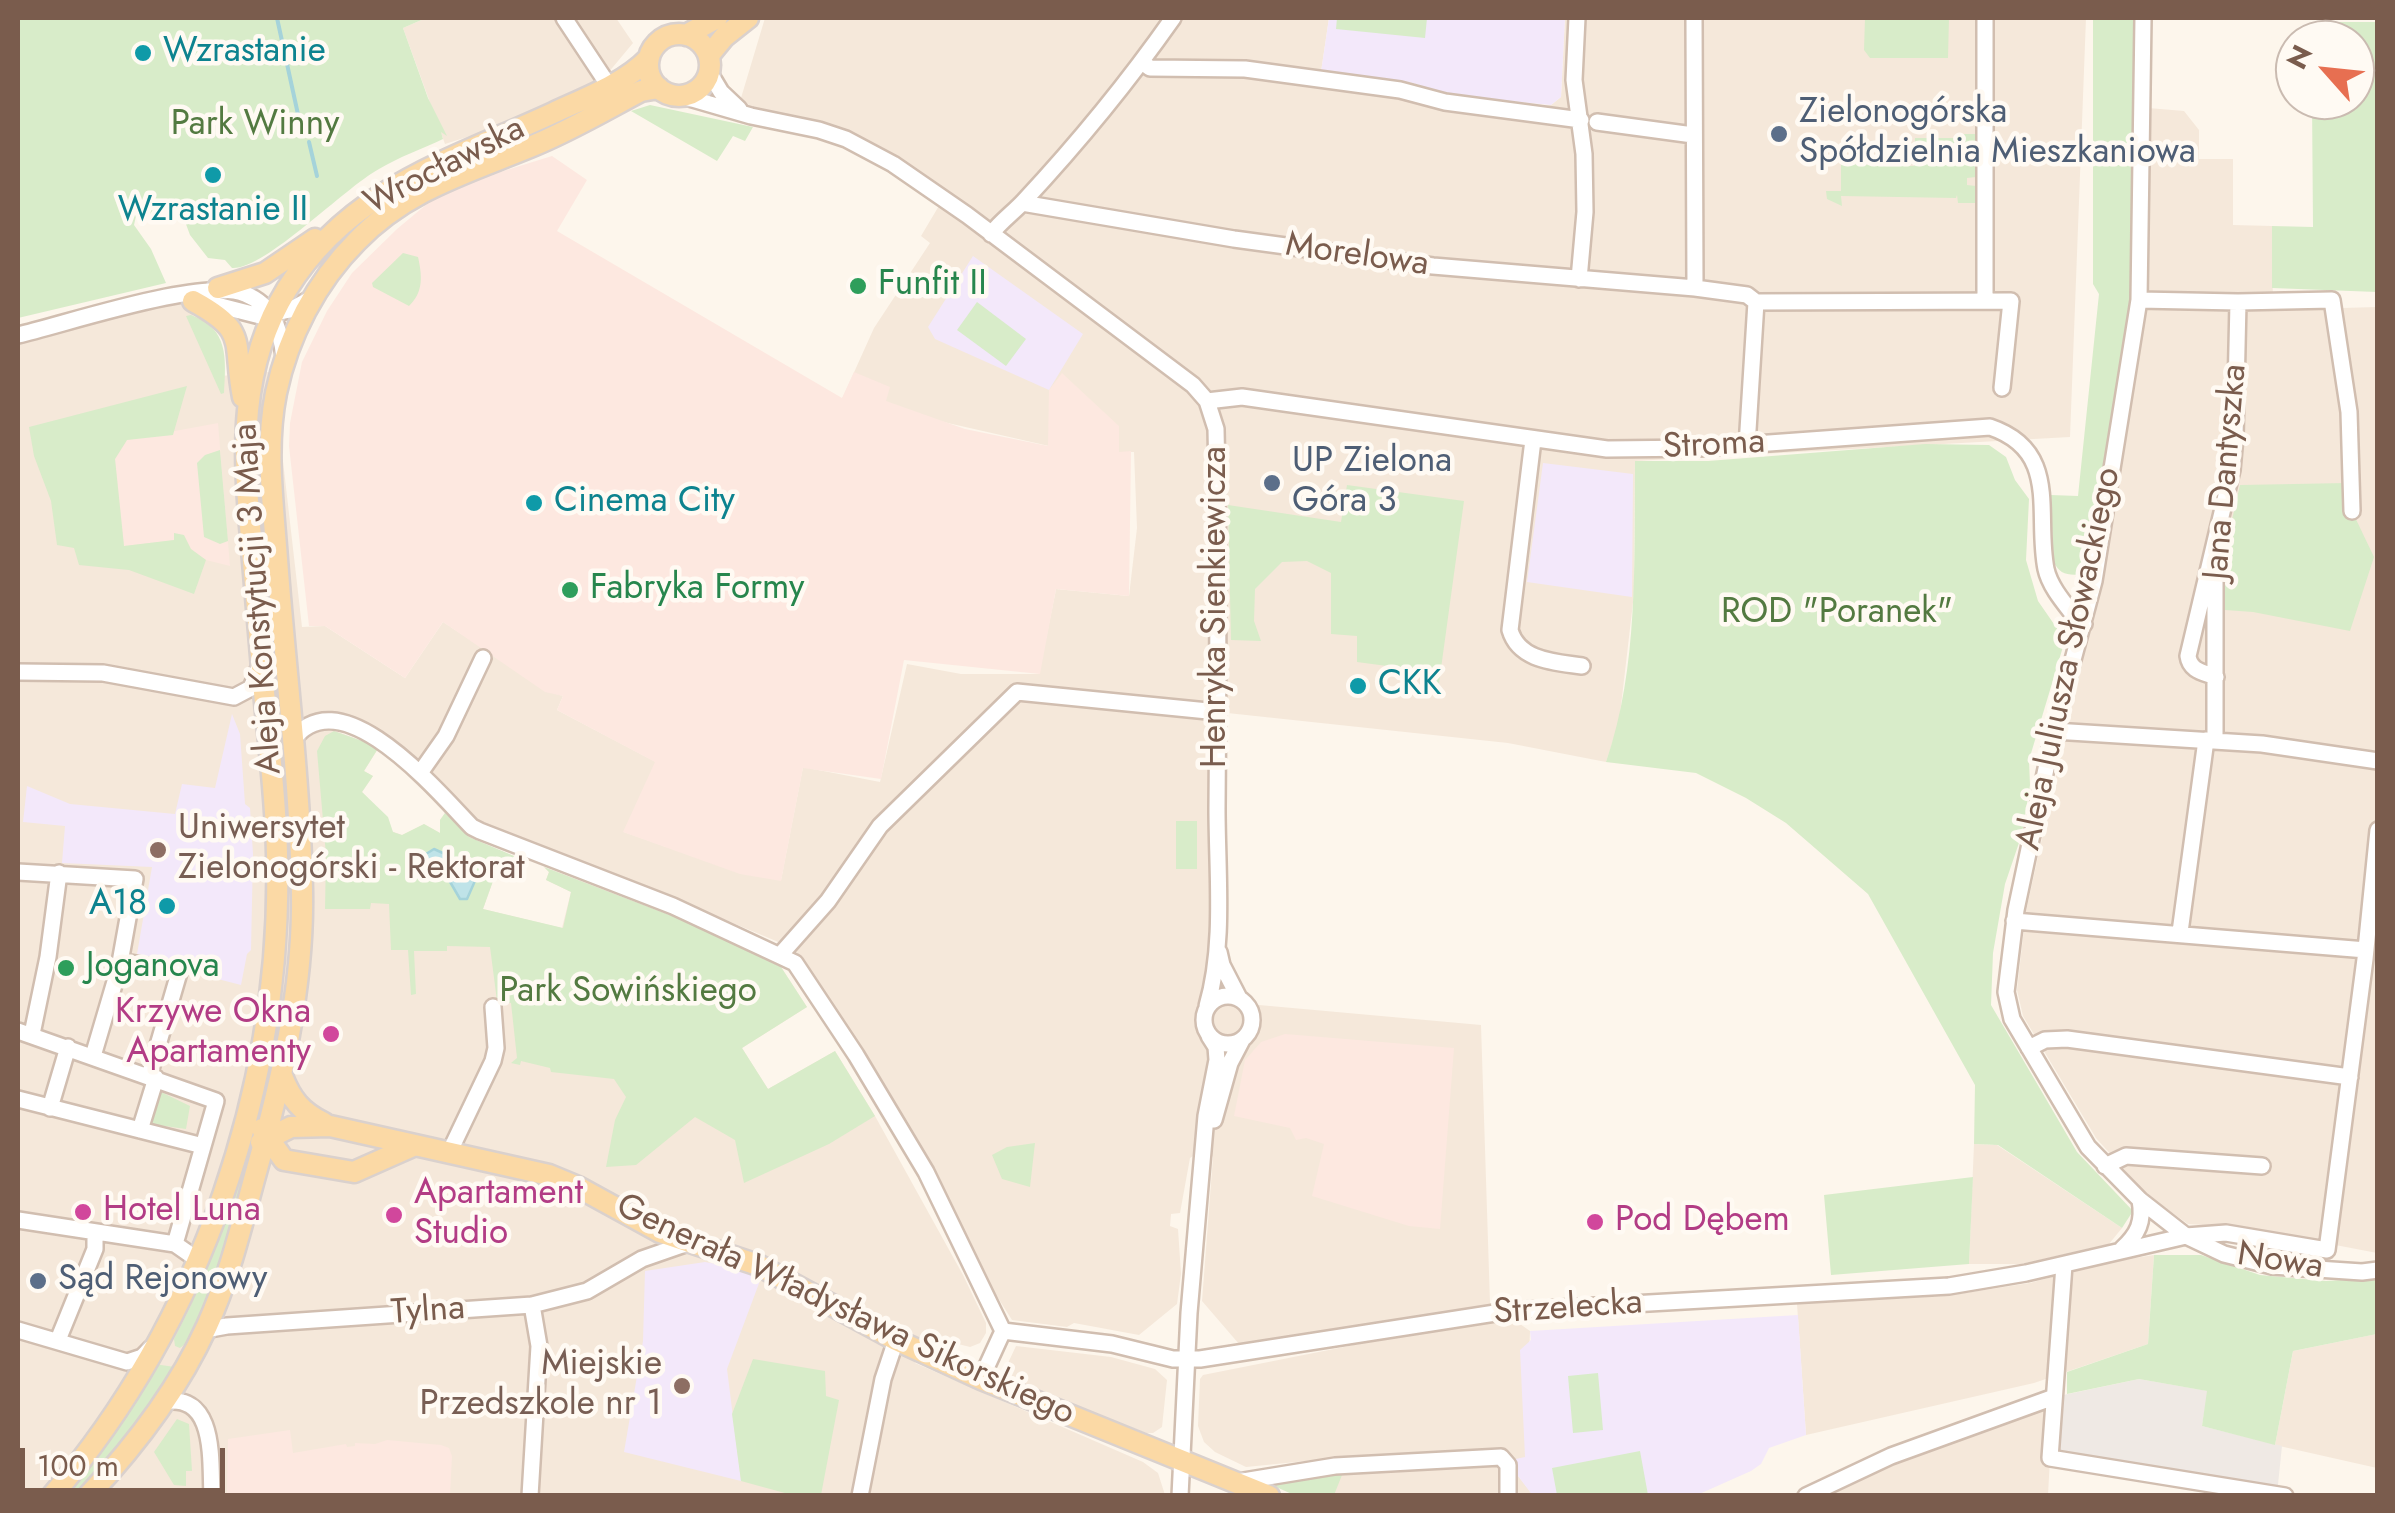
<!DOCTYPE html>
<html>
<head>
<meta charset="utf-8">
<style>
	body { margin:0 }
	#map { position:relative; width:2395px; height:1513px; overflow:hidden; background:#fdf6ec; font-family:Jost,sans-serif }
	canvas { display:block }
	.frame { position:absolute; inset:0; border:20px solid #7a5c4d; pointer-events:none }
	.north { position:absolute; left:2275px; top:20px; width:100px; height:100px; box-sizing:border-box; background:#fffaf3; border:2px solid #cabbb1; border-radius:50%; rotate:297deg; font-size:28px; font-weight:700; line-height:40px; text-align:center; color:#7a5c4d }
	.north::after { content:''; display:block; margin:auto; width:35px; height:45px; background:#e76f51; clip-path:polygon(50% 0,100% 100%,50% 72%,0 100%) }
	.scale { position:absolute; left:20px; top:1448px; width:205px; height:45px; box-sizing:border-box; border:5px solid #7a5c4d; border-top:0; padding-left:12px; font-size:30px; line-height:35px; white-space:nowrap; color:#7a5c4d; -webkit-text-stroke:8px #fffaf3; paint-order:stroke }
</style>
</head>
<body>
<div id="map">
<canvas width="2395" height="1513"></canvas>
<div class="frame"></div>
<div class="north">N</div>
<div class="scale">100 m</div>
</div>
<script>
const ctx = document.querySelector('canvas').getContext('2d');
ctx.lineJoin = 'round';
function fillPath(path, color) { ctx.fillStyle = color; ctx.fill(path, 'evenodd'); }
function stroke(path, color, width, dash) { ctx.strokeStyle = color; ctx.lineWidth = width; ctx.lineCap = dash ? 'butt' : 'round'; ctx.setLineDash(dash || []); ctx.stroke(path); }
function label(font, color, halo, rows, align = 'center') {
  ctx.font = font + ' Jost,sans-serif'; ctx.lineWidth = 9; ctx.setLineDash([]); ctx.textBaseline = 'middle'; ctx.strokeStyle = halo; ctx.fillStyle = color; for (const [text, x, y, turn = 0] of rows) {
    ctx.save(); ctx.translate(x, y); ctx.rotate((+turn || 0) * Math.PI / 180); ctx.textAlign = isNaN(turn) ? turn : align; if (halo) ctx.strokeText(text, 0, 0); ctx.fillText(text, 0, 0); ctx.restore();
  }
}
fillPath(new Path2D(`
	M426,18H616L633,43L598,85L505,125L445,144L403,28Z
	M765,18H1329L1321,72L1493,109L1551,105L1561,97L1565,18H2086L2070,437L1635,461L1634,594L1619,723L1606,762L1508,743L1218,712L1217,939L1234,983L1248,1004L1481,1025L1490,1303L1530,1331L1525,1458L1512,1460V1468L1533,1495H1333L1346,1457L1246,1467L1215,1452L1204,1442L1198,1426L1200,1379L1203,1375L1379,1340L1377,1323L1239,1344L1202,1301L1213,1157L1205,1148L1190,1158L1180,1213L1171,1214L1170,1226L1178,1229L1181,1274L1177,1304L1139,1335L1074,1323L1067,1327L1012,1320L976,1263L882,1084L819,982L797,953L776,941L668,896L480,831L391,748L329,722L335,731L379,747L364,771L373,776L362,792L387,818L391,831L402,835L424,824L440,833V820L445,813L476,842L514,856L493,881L483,909L562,928L571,892L546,880L549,872L544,867L671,916L781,967L807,1007L742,1048L768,1089L835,1051L875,1116L963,1275L986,1323V1333L980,1343L970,1347L923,1335L915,1363L1143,1462L1158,1473L1165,1495H18V338L185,298L221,376L293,370L280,435L302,627L325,626L405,678L443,622L551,692L563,696L557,710L656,762L624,832L740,873L781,880L803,767L880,782L907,664L961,674H1039L1056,589L1129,596L1137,528L1134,452H1118L1049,390V446L842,399L874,328L930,243L921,236L943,199L846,139L738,108Z
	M2148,108L2184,111L2199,130V159H2233V225L2272,226L2273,310L2377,307V1253L2247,1228L2188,1224L2146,1194L2096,1138L2023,1016L2017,990L2026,911L2109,535L2146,307Z
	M1974,1144L1997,1145L2122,1228L2109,1244L2021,1264H1969Z
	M2154,1255L2148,1344L2034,1383L1806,1435L1797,1304L1945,1296L2030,1283L2103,1263Z
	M2377,1334V1468L2275,1445L2293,1351Z
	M1016,1346L1111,1357L1155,1369L1167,1380L1162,1427L1153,1433H1146L1002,1376Z
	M2046,1407L2050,1458L2048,1495L1806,1496Z`), '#f5e8da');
fillPath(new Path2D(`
	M552,156L587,180L557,231L842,398L854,372L890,387L886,401L965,429L1048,446L1049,390L1062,373L1119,426V452L1131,451L1129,596L1056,589L1040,674L904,660L881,779L803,768L781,881L740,874L623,832L655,762L557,710L563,696L545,692L443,622L405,678L325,626H309L289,446L290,423L302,362L327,311L352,273L397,229L445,189Z
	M218,423L230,566L206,560L175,540L124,546L115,459L127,440Z
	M1285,1034L1454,1048L1440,1229L1409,1226L1312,1196L1324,1144L1306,1138L1296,1140L1290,1128L1234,1116L1245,1060L1261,1042Z
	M290,1430L293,1453L346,1444L347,1447L355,1446V1443L375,1444L387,1440L441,1445L449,1448L452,1456L450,1495H227L228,1439Z`), '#fde8e0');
fillPath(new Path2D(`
	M2139,1379L2208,1391L2202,1426L2282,1446L2277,1494L2050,1458L2054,1397Z`), '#efe9e4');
fillPath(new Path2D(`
	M1329,18H1565L1561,97L1551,105L1456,96L1409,82L1321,72Z
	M973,256L1083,334L1049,390L935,339L928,327Z
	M1543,463L1633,474L1632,597L1527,582Z
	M232,714L240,734L245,804L250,808L253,854L251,950L247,954L241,985L183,970L184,963L137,954L152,867L62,863L65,826L23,822L27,786L70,804L175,814L182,784L215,788Z
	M705,1262L739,1268L761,1278L727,1369L741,1481L624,1452L643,1341L645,1271Z
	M1798,1315L1806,1435L1769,1448L1761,1464L1751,1471L1697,1495L1533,1496L1512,1468L1511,1460L1525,1457L1520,1350L1531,1340L1530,1331Z`), '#f3e8fa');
fillPath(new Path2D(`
	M18,18H426L403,28L428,98L447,136L441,132L443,139C422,149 399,157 379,169C344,188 265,270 232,268L225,260L208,258L190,235L180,208L152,218L147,209L136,216L134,225L151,249L166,283L18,318Z
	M1337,18H1427L1425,38L1336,29Z
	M1865,18H1949L1948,58H1870L1864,50Z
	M2093,18H2138L2134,275L2128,337L2087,574C2070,575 2060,577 2053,560L2051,495L2078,496L2099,294L2093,284Z
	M2312,22H2377V292L2272,288V226L2313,227L2312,100H2355V40H2312Z
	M650,105L753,127L745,141L733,136L717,161L631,111Z
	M1958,134H1976V177L1967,178V185L1976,186V203H1958L1957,195L1956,198L1841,196L1842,206L1827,199L1826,191H1841V164L1914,166L1915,138H1957Z
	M403,253L418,257C422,275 424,292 409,306L373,287L372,283Z
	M977,302L1026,339L1006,366L957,330Z
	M191,315C229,328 226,359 224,393L221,394L186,316Z
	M187,386L173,435L127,440L115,459L124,546L174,540V533L184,535L191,549L206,560L194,594L129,570L79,565L74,548L57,545L51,501L34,456L29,427Z
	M1925,444L1989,445L2006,457L2015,480L2029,499L2026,560L2038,601L2065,640L2029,760L2030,785L2022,834L2005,884L1993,953L1991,1005L2077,1152L2133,1211L2122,1228L1998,1145L1974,1144L1975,1085L1868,894L1786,823L1746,798L1696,773L1606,762C1639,667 1634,560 1635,461H1708Z
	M220,450L228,541L220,544L204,537L197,463L205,455Z
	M2347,483L2352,511L2374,557L2350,631L2253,612L2225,610V550L2240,485Z
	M1347,485L1464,501L1439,683L1402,668L1357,662V636L1331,634V573L1307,561L1282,562L1255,589L1254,621L1261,641L1231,640L1228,505L1341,522Z
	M334,731L379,747L364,771L373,776L362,792L388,817L393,832L402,835L424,824L440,833V820L445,813L469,837L514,856L493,881L483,909L563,928L571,892L546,880L549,872L544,867L680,919L781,967L807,1007L742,1048L768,1089L835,1051L875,1116L829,1144L744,1183L735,1140L695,1117L636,1165L606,1167L615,1120L626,1097L614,1079L551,1072L550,1068L521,1061L520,1065L511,1063L517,1058L511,1003L497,1001L490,947L447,946V951H414L416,994L411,995L408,950H391L389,904L371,903L370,909H325L326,855L317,751L325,736Z
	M1176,821H1197V869H1176Z
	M161,1092L190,1106L186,1129L150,1124Z
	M1035,1143L1030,1187L1002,1179L992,1155L1007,1147Z
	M1973,1177L1969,1264L1831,1275L1824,1195Z
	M237,1180L246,1182C236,1215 206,1332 180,1348L175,1346L174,1339L191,1305Z
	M2154,1255H2201L2260,1275L2326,1281L2377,1278V1334L2293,1351L2275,1445L2202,1426L2207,1391L2139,1379L2067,1394V1372L2148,1344Z
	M753,1359L825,1371L826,1396L839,1400L821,1495H792L741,1481L732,1414Z
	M154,1364L175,1367L131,1433L75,1495L68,1496Z
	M1598,1373L1603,1430L1573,1433L1568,1376Z
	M177,1419L189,1424L192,1471H186V1486L174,1485L154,1452Z
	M1640,1451L1648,1495H1557L1552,1468Z
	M1342,1475L1334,1495H1294L1274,1486L1273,1482Z`), '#d8ecc9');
const water = new Path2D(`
	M434,849L469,865L478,874L467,899H460L449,880L422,865L426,854Z`);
fillPath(water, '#bfe3e8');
stroke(water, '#a5d3da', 2.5);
stroke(new Path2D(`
	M277,18L299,119
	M309,142L317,176`), '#a5d3da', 4);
const minor = new Path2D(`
	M564,18L609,86
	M1577,18L1574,80L1584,154L1585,212L1579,279
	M1694,18L1695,288L1747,295L1756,302L1747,446
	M2143,18L2139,300L2094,581L2054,731L2016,910L2006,992L2012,1019L2088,1147L2140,1200L2186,1236L2224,1254L2272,1266L2362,1272L2378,1270
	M1142,62L1150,68L1245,69L1400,90L1445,102L1581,120
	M709,72L721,92L739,109
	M682,96L751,116L819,130L846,139L893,164L967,215L1193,385L1207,401L1216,429C1219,556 1218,683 1217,809C1217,873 1225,945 1207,1006
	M1597,122L1693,135
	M1022,203L1234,239L1433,266L1695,288
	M991,234C1001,221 1014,212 1024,201C1078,143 1128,82 1173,18
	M1985,300V18
	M2139,300L2238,302L2235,437L2232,470L2188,656C2190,671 2203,672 2216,677
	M201,301L260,316L290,310L312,298
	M1756,302L2011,301L2002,388
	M2238,302L2332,300L2349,412L2352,511
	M18,335C66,324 205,277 245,294C273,305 280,329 284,356
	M1207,401L1242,397L1607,449L1700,448L1990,427C2061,451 2035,514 2046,569C2050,588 2067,606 2079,622L2084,624
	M1533,440L1510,630C1519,661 1555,662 1582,666
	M2215,571V740
	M18,672L103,673L234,697L251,688L260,665
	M2054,731L2262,744L2378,761
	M293,740C340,675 438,792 472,827L480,831L673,906L795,963L856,1055L926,1172L1003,1331
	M420,773L446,736L483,658
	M18,872L135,879L119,968L93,1056
	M2014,921L2366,950
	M2180,932L2206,740
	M1219,952L1222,965L1239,998
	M781,954L828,901L880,826L1017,692L1218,712
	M121,961L179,973L149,1076
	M1204 1020a24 24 0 1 1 48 0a24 24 0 1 1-48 0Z
	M18,1031L216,1101L175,1244
	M32,1034L48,957L59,873
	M2029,1048L2045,1040L2067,1039L2350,1077
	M18,1099L203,1146
	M50,1108L68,1047
	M1214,1120L1230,1063L1242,1040
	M140,1130L156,1078
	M450,1151L493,1061L496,1048L493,1007
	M2105,1166L2126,1156L2262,1166
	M18,1220L175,1244L198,1260
	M2122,1249C2138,1234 2144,1222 2140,1200
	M2064,1265L2050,1458L2285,1496
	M18,1330L127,1362L142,1357L151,1348
	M205,1330L227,1326L532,1305L587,1291L642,1259L688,1243
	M58,1340L95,1249V1234
	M981,1379L1003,1331L1112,1344L1173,1359H1200L1508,1311L1949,1286L2026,1273L2186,1236L2226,1233L2327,1250L2365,959L2378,830
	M163,1402C217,1392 210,1461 212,1496
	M1237,1482L1335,1466L1501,1457L1508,1465V1496
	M530,1496L539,1346L532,1305
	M860,1496L883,1379L896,1340
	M1180,1496L1189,1313L1206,1116L1217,1060L1216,1047L1209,1036
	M1806,1496L1891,1456L2054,1397`);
const major = new Path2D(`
	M648 65a31 31 0 1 1 62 0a31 31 0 1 1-62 0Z
	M686,35L717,18
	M710,54L724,37L748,18
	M218,288L265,273L315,239
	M193,301C250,332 232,341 243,397
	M282,1076C291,1099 301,1112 324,1123
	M262,1129L284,1160L354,1172L415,1145
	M261,1142L291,1127L330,1126L549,1175L578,1187L660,1232L758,1265L896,1340L981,1379L1269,1496
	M52,1496C202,1321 283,1083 277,854C276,800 269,746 264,692C260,641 255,589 251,538C243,451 239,367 287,289C350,188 451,160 553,113C585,98 624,84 649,58
	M88,1496C134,1447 179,1388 207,1326C229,1278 241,1227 255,1176C281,1083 304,988 302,890C300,779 285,669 277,559C273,503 265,448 276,393C288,336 316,282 357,241C406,190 467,173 530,147C568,132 605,110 641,91L659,88`);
stroke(minor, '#d1beb0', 20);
stroke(major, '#dad1cd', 25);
stroke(minor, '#fff', 15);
stroke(major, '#fbd9a5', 20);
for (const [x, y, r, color] of [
	[143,53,10,"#0f9aa8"],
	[1779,134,10,"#5c6f8a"],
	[213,175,10,"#0f9aa8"],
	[858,286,10,"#2e9e5b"],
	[1272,483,10,"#5c6f8a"],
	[534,503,10,"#0f9aa8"],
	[570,590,10,"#2e9e5b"],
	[1358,686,10,"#0f9aa8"],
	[158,850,10,"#8d6e63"],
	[167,906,10,"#0f9aa8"],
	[66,968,10,"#2e9e5b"],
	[331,1034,10,"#d1479c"],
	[83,1212,10,"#d1479c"],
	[394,1215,10,"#d1479c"],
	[1595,1222,10,"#d1479c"],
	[38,1281,10,"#5c6f8a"],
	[682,1386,10,"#8d6e63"]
]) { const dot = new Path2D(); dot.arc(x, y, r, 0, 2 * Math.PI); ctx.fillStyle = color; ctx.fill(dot); stroke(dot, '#fffaf3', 4); }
label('35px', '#0d838f', '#fffaf3', [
	["Wzrastanie",163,53],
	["Wzrastanie II",213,212,"center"],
	["Cinema City",554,503],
	["CKK",1378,686],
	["A18",147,906,"right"]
], 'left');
label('35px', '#4e5e75', '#fffaf3', [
	["Zielonogórska",1799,114],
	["Spółdzielnia Mieszkaniowa",1799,154],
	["UP Zielona",1292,463],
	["Góra 3",1292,503],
	["Sąd Rejonowy",58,1281]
], 'left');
label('35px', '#537a41', '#fffaf3', [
	["Park Winny",255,126],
	["ROD \"Poranek\"",1837,614],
	["Park Sowińskiego",628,993]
]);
label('35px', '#7a5c4d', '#fffaf3', [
	["Wrocławska",445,167,-27],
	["Morelowa",1357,256,8],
	["Stroma",1714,446,-3],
	["Jana Dantyszka",2227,472,-85],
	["Aleja Konstytucji 3 Maja",259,599,-94],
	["Henryka Sienkiewicza",1217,607,-90],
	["Aleja Juliusza Słowackiego",2070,659,-78],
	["Nowa",2280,1262,9],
	["Strzelecka",1568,1309,-4],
	["Generała Władysława Sikorskiego",845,1311,25],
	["Tylna",428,1312,-4]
]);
label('35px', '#27864d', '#fffaf3', [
	["Funfit II",878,286],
	["Fabryka Formy",590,590],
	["Joganova",86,968]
], 'left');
label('35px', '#785e54', '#fffaf3', [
	["Uniwersytet",178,830],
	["Zielonogórski - Rektorat",178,870],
	["Miejskie",662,1366,"right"],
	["Przedszkole nr 1",662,1406,"right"]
], 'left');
label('35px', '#b23c85', '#fffaf3', [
	["Krzywe Okna",311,1014,"right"],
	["Apartamenty",311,1054,"right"],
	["Apartament",414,1195],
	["Studio",414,1235],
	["Hotel Luna",103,1212],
	["Pod Dębem",1615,1222]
], 'left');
</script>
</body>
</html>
